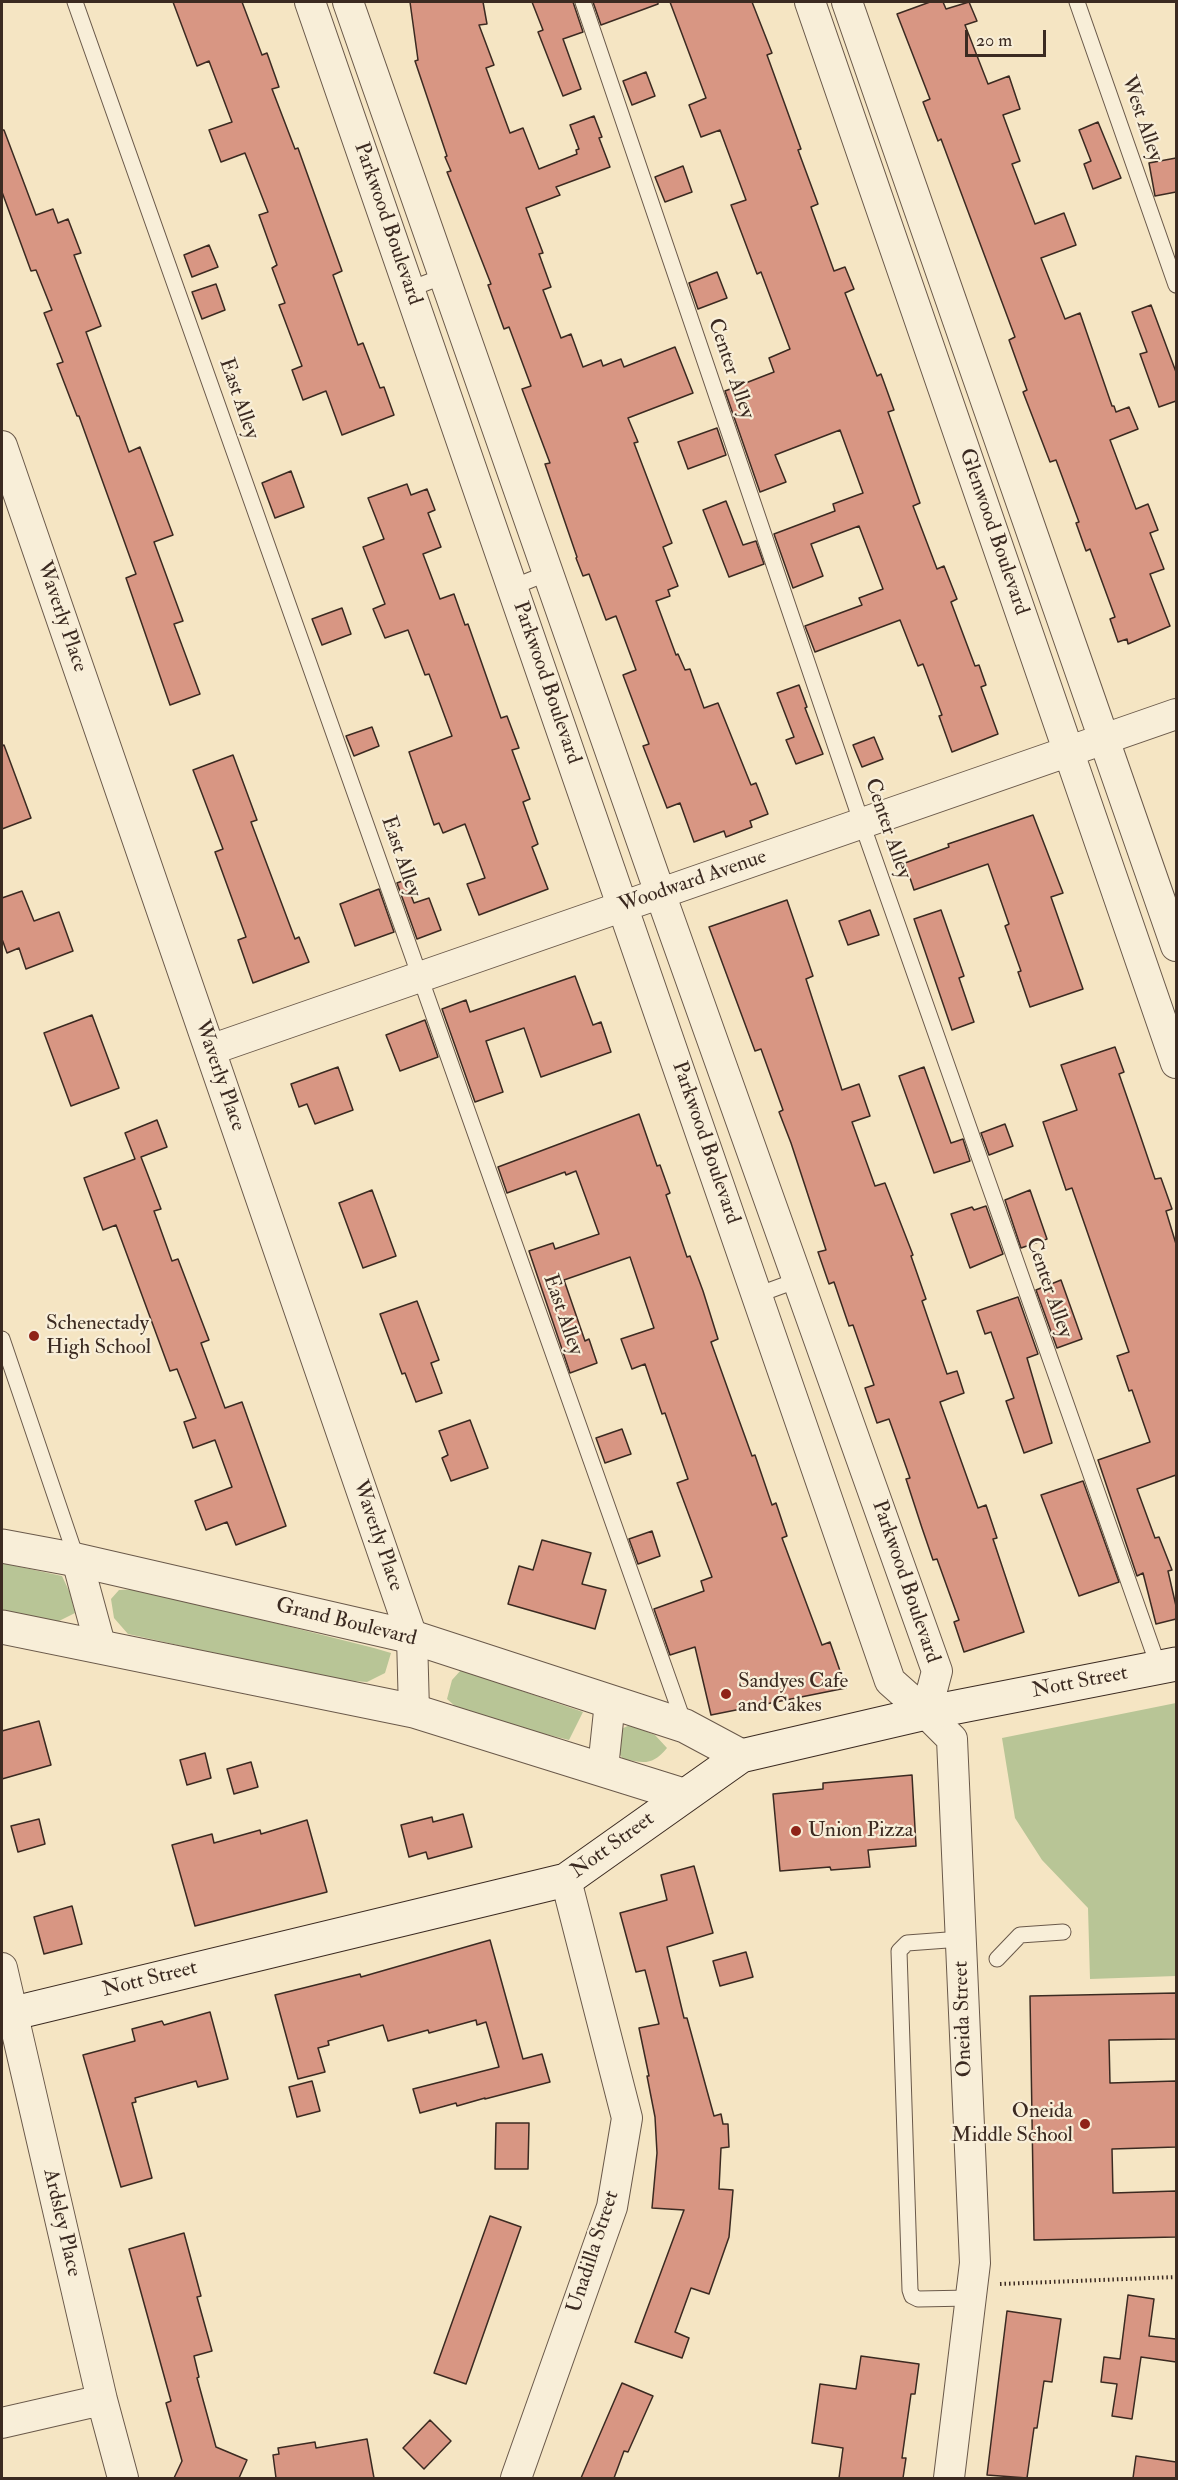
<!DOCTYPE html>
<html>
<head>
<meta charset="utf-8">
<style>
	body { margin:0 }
	#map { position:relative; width:1178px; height:2480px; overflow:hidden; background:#f5e5c3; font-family:"IM FELL Double Pica",serif }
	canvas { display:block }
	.frame { position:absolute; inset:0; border:3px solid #3b2a21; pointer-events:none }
	.scale { position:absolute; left:965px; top:30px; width:81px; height:27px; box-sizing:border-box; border:3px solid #3b2a21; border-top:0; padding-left:8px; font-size:18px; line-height:21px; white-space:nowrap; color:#3b2a21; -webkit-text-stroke:4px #f8eed8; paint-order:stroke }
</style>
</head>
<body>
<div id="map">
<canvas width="1178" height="2480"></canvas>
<div class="frame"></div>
<div class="scale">20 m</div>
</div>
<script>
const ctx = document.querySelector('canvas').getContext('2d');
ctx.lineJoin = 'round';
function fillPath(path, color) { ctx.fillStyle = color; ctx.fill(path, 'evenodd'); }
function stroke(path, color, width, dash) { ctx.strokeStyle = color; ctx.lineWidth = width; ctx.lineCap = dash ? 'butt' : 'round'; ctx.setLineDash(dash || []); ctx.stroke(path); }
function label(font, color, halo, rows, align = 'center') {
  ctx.font = font + ' "IM FELL Double Pica",serif'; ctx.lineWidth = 4.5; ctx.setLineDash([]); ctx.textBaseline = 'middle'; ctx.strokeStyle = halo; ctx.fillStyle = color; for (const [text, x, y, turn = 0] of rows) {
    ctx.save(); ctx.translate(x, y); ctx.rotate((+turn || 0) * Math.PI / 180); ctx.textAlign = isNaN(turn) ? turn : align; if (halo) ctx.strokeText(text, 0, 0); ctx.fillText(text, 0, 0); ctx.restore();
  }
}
fillPath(new Path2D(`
	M2,1563L62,1576L70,1593L75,1613L49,1626L2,1616Z
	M140,1589L374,1648L391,1653L385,1673L367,1682L331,1679L128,1634L114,1618L111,1599L119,1590Z
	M461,1670L583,1712L569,1740L464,1714L447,1699L452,1680Z
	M1176,1703V1976L1090,1979L1088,1908L1042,1860L1015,1818L1002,1738Z
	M630,1725L655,1735L667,1748C652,1766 644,1763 623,1759L616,1749L621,1729Z`), '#b8c596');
const building = new Path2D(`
	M173,2H242L262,55L267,53L279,87L272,89L295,149L298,148L342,271L333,275L358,345L363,343L380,388L384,387L394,415L342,435L326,391L303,400L292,370L302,366L279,305L285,303L272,268L277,265L259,215L268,212L245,153L221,162L209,130L232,122L209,61L197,66Z
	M410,2H483L487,24L479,25L494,65L486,68L510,133L523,128L539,169L577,154L576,150L579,149L570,125L594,116L602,137L599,138L610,167L556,187L560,195L526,208L543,253L539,254L551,287L543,290L561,338L571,334L583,367L601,360L603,366L621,359L624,367L675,347L693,393L628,418L638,442L634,443L672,543L663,547L678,586L668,590L670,596L656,601L676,655L678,654L685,670L690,669L704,708L718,703L751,785L756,783L768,814L750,821L752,827L726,837L724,831L694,842L680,803L667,808L643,746L649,744L623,675L636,670L616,616L606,620L589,574L583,576L576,558L577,557L545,464L550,463L522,389L531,386L509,327L504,329L488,285L491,284L447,172L451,171L445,157L447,156L415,61L418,60Z
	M532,2H573L583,32L563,39L581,89L563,96L538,32L543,30Z
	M593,2H658V4L601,25Z
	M670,2H752L772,53L767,55L801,149L798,150L818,204L811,207L834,271L845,267L854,289L845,293L877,376L881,374L894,410L888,412L920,503L913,506L937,569L944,566L957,599L951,602L975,666L979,665L986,685L981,687L998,734L952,752L939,716L942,715L923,664L918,666L900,620L815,652L805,626L862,605L859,598L883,589L859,526L811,544L823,576L793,588L774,534L835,511L833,504L863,493L840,430L775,455L786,482L760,492L725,391L774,372L769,358L790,349L761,272L757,274L731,205L746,200L720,130L701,137L689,105L706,98Z
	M930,2H943L946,9L969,2L977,21L965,25L988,84L1009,76L1020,109L1003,115L1020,161L1012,164L1035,224L1064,213L1076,245L1041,258L1065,319L1080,313L1112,406H1114L1116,412L1129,407L1138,429L1110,440L1136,509L1148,504L1158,530L1150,533L1164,569L1150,574L1170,626L1128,644L1127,639L1118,642L1110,619L1115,617L1090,549L1086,551L1076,523L1079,522L1056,460L1050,462L1023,392L1027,390L1009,340L1015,337L941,139L938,141L923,102L930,99L897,14Z
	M646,72L655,96L632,105L623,81Z
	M1098,122L1121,178L1093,189L1084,164L1091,161L1079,130Z
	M2,130H4L36,215L53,209L58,223L68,219L81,253L74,255L101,326L86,332L129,452L140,447L173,535L154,542L183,621L174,624L200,694L170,705L126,578L136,574L79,416H77L57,364L63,362L44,313L52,310L36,270L31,271L2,192Z
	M1176,158V192L1155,196L1149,163Z
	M683,166L692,192L665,202L655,177Z
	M209,245L218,267L192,277L184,255Z
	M717,272L727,298L698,309L689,283Z
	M216,284L225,310L202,319L192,292Z
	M1151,305L1176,372V401L1159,407L1140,354L1147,352L1132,312Z
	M717,428L726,455L688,469L678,442Z
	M291,471L304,507L275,518L262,483Z
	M407,484L411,495L427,489L435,510L428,513L441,547L423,554L440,599L454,594L465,625L468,624L501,718L507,716L519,748L512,750L530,799L523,802L538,844L532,847L548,889L479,915L467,884L485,878L465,824L443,833L439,823L434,825L409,752L452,736L429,674L425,675L408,630L385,638L373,609L385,604L363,547L384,539L368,498Z
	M726,501L743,545L756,541L764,564L729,577L703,510Z
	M342,608L351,634L322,645L312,619Z
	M799,685L807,707L805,708L823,754L796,764L786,740L794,737L777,693Z
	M372,727L379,746L354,756L346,736Z
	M874,737L883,759L862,767L853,745Z
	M4,745L31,818L2,829V746Z
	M233,755L257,820L251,822L295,939L299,937L309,962L253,983L238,940L246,937L215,852L223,849L193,770Z
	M1033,815L1063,893L1051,897L1083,989L1030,1007L1018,972L1021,971L1005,926L1009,924L988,864L914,890L905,863L949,847L948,844Z
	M405,880L414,903L429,898L441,930L417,939L397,883Z
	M379,889L394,932L355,946L340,904Z
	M22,891L34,921L59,912L73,951L26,969L19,948L7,953L2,939V898Z
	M787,900L813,976L806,979L842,1090L859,1084L870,1116L852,1122L875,1186L885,1183L913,1255L911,1256L926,1299L922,1301L947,1374L957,1371L964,1393L940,1402L978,1508L986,1505L997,1538L993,1539L1024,1632L964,1652L954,1622L959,1620L937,1559L933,1560L922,1528L906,1479L910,1478L889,1419L877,1423L865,1388L874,1385L853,1325L849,1326L834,1282L829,1284L818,1252L826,1250L791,1143L779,1112L783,1110L761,1049L755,1051L709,927Z
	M870,910L879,935L848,945L839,921Z
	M941,910L964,976L959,978L974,1022L952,1030L914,919Z
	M575,976L593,1025L601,1022L611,1052L541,1077L524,1028L486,1041L503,1092L475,1102L442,1009L466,1000L470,1012Z
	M92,1015L119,1088L71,1106L44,1033Z
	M425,1020L438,1057L400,1071L386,1035Z
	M1115,1047L1124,1072L1119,1074L1137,1126L1155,1179L1161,1178L1172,1209L1166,1211L1176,1244V1475L1137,1489L1155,1538L1159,1537L1172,1570L1168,1571L1176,1606V1619L1156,1624L1143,1573L1137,1576L1098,1460L1150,1442L1132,1390L1129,1391L1117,1356L1129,1352L1072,1188L1066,1190L1043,1122L1077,1110L1061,1065Z
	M338,1067L353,1110L315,1124L307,1104L299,1107L291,1084Z
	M924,1067L951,1143L963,1139L970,1161L934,1173L899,1076Z
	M639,1114L657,1166L660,1165L670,1193L666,1195L687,1257L690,1256L703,1291L718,1339L711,1342L735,1409L752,1456L755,1455L772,1505L776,1503L787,1536L782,1538L822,1645L830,1642L846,1688L711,1715L695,1647L670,1655L654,1609L704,1591L701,1581L712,1577L677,1483L688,1479L665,1413L662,1414L645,1364L632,1369L621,1339L654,1328L630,1257L564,1280L585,1341L589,1339L597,1363L570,1373L529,1251L553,1243L555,1249L599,1234L576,1171L566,1175L565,1172L507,1193L498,1167Z
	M157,1120L167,1147L141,1157L161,1209L154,1211L172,1261L178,1259L209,1340L201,1343L225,1408L242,1402L286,1526L236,1545L227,1522L206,1530L195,1501L232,1487L215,1440L193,1448L184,1422L196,1418L177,1369L170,1371L116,1225L103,1230L84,1178L135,1159L125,1133Z
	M1005,1124L1013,1146L989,1155L981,1133Z
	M372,1190L396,1256L363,1268L339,1203Z
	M1030,1190L1047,1239L1021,1248L1005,1200Z
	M986,1206L1003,1254L970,1268L951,1214L972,1207L974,1210Z
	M1061,1280L1082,1339L1057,1348L1036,1290Z
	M1018,1297L1038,1354L1027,1358L1052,1443L1024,1453L1006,1401L1014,1398L991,1332L985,1334L977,1311Z
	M417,1301L439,1360L431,1363L442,1393L416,1402L405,1373L402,1374L380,1314Z
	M470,1420L488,1468L451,1481L442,1458L448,1455L439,1431Z
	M622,1429L631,1454L605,1463L596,1438Z
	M1083,1481L1119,1582L1079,1596L1041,1495Z
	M652,1531L660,1556L638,1564L629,1539Z
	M542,1540L591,1553L582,1584L606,1590L595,1629L508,1604L519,1566L533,1570Z
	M39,1721L51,1765L2,1779V1731Z
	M205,1753L211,1778L187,1785L180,1760Z
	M251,1762L258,1787L234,1794L227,1769Z
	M912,1775L916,1846L868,1850L870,1867L831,1870L830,1867L780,1871L773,1794L823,1789V1783Z
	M463,1814L472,1847L428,1859L426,1852L409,1857L401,1825L432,1817L433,1822Z
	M39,1819L45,1844L18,1852L11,1826Z
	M307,1820L327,1892L195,1926L172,1845L212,1834L214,1843L260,1830L261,1834Z
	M694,1866L713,1933L667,1947L684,2018H687L714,2116L721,2114L723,2124H728L729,2147L721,2148L719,2189L733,2190L729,2237L709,2294L691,2288L675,2332L689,2338L682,2358L635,2342L684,2210L652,2208L657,2153L655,2117L647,2076H649L639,2028L659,2024L645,1970L636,1972L620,1913L667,1900L661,1875Z
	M72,1906L82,1944L44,1954L34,1917Z
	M490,1940L523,2059L542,2054L550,2082L485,2099V2098L457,2106L456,2103L420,2113L413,2089L499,2067L486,2022L477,2025L476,2020L429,2033L428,2030L388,2041L383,2025L328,2041L329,2045L318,2048L325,2072L298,2079L275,1995L360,1974L361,1977Z
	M746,1952L753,1977L720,1986L713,1961Z
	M1176,1993V2039L1109,2040L1110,2083L1176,2081V2147L1112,2149L1113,2193L1176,2191V2237L1034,2240L1030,1996Z
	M210,2012L228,2079L198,2087L196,2081L135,2098L136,2102L132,2103L152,2178L121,2187L83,2055L135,2041L132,2029L162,2021L164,2025Z
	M312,2081L320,2111L297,2117L289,2087Z
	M496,2123H529L528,2169H495Z
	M490,2216L521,2227L466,2384L434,2373Z
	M184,2233L201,2296L197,2297L212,2351L194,2356L199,2377L197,2378L216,2447L247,2460L239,2478H174L182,2461L166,2403L171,2401L129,2249Z
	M1128,2295L1154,2299L1149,2336L1176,2339V2362L1141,2357L1132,2419L1112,2416L1117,2384L1101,2382L1104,2357L1120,2359Z
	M1007,2311L1061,2319L1052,2382L1044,2381L1037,2428H1034L1027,2478L987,2475Z
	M861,2356L919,2364L915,2394H911L902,2458H906L903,2478H839L843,2448L812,2443L820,2384L856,2389Z
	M622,2383L653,2396L628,2452L624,2451L614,2478H581Z
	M430,2420L451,2441L424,2469L403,2448Z
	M367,2439L374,2478H276L273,2455L279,2454L278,2448L315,2442L316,2448Z
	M1136,2456L1176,2462V2478H1133Z`);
fillPath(building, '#d89683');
stroke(building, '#3b2a21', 1.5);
const service = new Path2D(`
	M75,2L684,1723
	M583,2L860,818L1159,1668
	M1077,2L1176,285
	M410,289L444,276
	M513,587L548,573
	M757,1295L798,1280
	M2,1339L77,1560
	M961,1939L907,1943L899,1951L910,2290L912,2296L918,2299L970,2298
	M997,1959L1020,1935L1063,1932`);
const minor = new Path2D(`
	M310,2L890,1681L926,1713L952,1739L975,2263L949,2478
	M348,2L660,893L937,1671L926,1713
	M810,2L1176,1063
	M847,2L1176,946
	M2,446L412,1637L414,1711
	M210,1050L1176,714
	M77,1560L101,1648
	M603,1768L610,1702
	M2,1968L102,2400L123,2478
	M2,2423L102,2400
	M516,2478L612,2207L627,2118L566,1880`);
const tertiary = new Path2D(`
	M2,1546L77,1560L412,1637L685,1726L741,1756
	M2,1627L414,1711L683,1795`);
const secondary = new Path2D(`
	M2,2016L566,1880L741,1756L926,1713L1176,1664`);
stroke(service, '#6a594a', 17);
stroke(minor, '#6a594a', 32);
stroke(tertiary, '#6a594a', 35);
stroke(secondary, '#3b2a21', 35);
stroke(new Path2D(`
	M1000,2284L1176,2277`), '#3b2a21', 4, [1.5, 3]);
stroke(service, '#f8eed8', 15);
stroke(minor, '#f8eed8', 30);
stroke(tertiary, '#f8eed8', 33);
stroke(secondary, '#f8eed8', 33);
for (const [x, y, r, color] of [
	[34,1336,6,"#8f2418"],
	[726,1694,6,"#8f2418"],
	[796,1831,6,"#8f2418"],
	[1085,2124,6,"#8f2418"]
]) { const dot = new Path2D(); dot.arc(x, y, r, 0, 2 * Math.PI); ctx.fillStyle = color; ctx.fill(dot); stroke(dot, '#f8eed8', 2); }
label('21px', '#3b2a21', '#f8eed8', [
	["West Alley",1141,119,71],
	["Parkwood Boulevard",387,224,71],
	["Center Alley",730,369,71],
	["East Alley",238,399,71],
	["Glenwood Boulevard",993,532,71],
	["Waverly Place",61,617,71],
	["Parkwood Boulevard",546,683,71],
	["Center Alley",887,829,71],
	["East Alley",400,857,71],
	["Woodward Avenue",693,882,-19],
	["Waverly Place",219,1076,71],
	["Parkwood Boulevard",705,1143,71],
	["Center Alley",1048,1288,71],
	["East Alley",562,1315,71],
	["Waverly Place",377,1536,71],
	["Parkwood Boulevard",905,1582,71],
	["Grand Boulevard",346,1623,14],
	["Nott Street",1080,1683,-11],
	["Nott Street",613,1846,-36],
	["Nott Street",150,1980,-14],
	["Oneida Street",964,2019,-92],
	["Ardsley Place",61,2223,77],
	["Unadilla Street",594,2252,-72]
]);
label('21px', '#3b2a21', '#f8eed8', [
	["Schenectady",46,1324],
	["High School",46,1348],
	["Sandyes Cafe",738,1682],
	["and Cakes",738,1706],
	["Union Pizza",808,1831],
	["Oneida",1073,2112,"right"],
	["Middle School",1073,2136,"right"]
], 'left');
</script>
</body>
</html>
